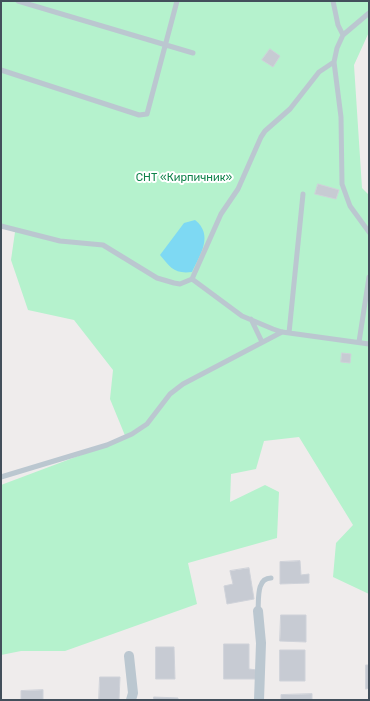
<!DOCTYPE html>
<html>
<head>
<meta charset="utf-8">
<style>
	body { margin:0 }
	#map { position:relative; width:370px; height:701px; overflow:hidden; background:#efecec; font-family:Rubik,sans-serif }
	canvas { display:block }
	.frame { position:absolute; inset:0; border:2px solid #434f5b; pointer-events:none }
</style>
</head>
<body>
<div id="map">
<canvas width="370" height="701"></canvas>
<div class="frame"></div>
</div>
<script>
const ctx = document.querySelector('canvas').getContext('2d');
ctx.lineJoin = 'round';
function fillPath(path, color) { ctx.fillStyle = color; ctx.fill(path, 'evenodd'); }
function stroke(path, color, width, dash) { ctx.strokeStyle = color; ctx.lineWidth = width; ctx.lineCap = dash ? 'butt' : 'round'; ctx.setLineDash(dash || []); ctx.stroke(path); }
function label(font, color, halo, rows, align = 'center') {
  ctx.font = font + ' Rubik,sans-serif'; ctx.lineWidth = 4; ctx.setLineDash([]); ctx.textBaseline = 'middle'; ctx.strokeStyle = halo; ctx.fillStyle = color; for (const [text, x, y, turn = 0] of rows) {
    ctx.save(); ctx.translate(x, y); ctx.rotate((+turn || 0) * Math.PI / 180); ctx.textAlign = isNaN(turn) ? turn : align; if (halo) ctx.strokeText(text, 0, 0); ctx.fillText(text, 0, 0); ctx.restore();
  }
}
fillPath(new Path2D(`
	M1,1H369V32L354,65L362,188L369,195V594L333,577L336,543L353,525L299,437L264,441L256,469L231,474L230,502L265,485L279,492L277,538L188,563L197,604L65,651H21L1,655V485L126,438L110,399L113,370L74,320L28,310L11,260L15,232L1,226Z`), '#b5f2cd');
fillPath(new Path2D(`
	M195,220C214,235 200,255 192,272C174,274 171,268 160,255L184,223Z`), '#7ed9f3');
const building = new Path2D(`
	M270,49L280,56L273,67L262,60Z
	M318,184L339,190L336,199L315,194Z
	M342,353L351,354L350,363L341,362Z
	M300,561L301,575L309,574V583L280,584V562Z
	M249,568L254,599L227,604L224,586L233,584L230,571Z
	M281,615H306V642L280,641Z
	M224,644H249V669L257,670V679H224Z
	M156,647H174L175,679H156Z
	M280,650H305V681H280Z
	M366,665H369V688L366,689Z
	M100,677H120L119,700H99Z
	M43,690V700H21V691Z
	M312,694V700H281V695Z
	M154,697L178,698V700H154Z`);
fillPath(building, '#c7cbd3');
stroke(building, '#cfd2d9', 1);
stroke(new Path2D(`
	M18,1L193,53
	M333,1L338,25L343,35
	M369,13L343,35L337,48L334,62L341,117L342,184L350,206L369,232
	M1,70L139,115L147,114L177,1
	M1,226L60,241L103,245L157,278L174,283L180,284L192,279L242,316L273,329L282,332L369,344
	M192,279L221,214L238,189L261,137L265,131L290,109L319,72L334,62
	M251,319L262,342
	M289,333L303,194
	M359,342L369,277
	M1,477L107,445L132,434L147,424L170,394L183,384L282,332
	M258,611C259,600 256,578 271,578`), '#bbc7d0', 5);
stroke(new Path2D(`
	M258,611L261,643L259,700
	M129,656L133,693L131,700`), '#bbc7d0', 10);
label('11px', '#0f824a', '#fff', [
	["СНТ «Кирпичник»",184,178]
]);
</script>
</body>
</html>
